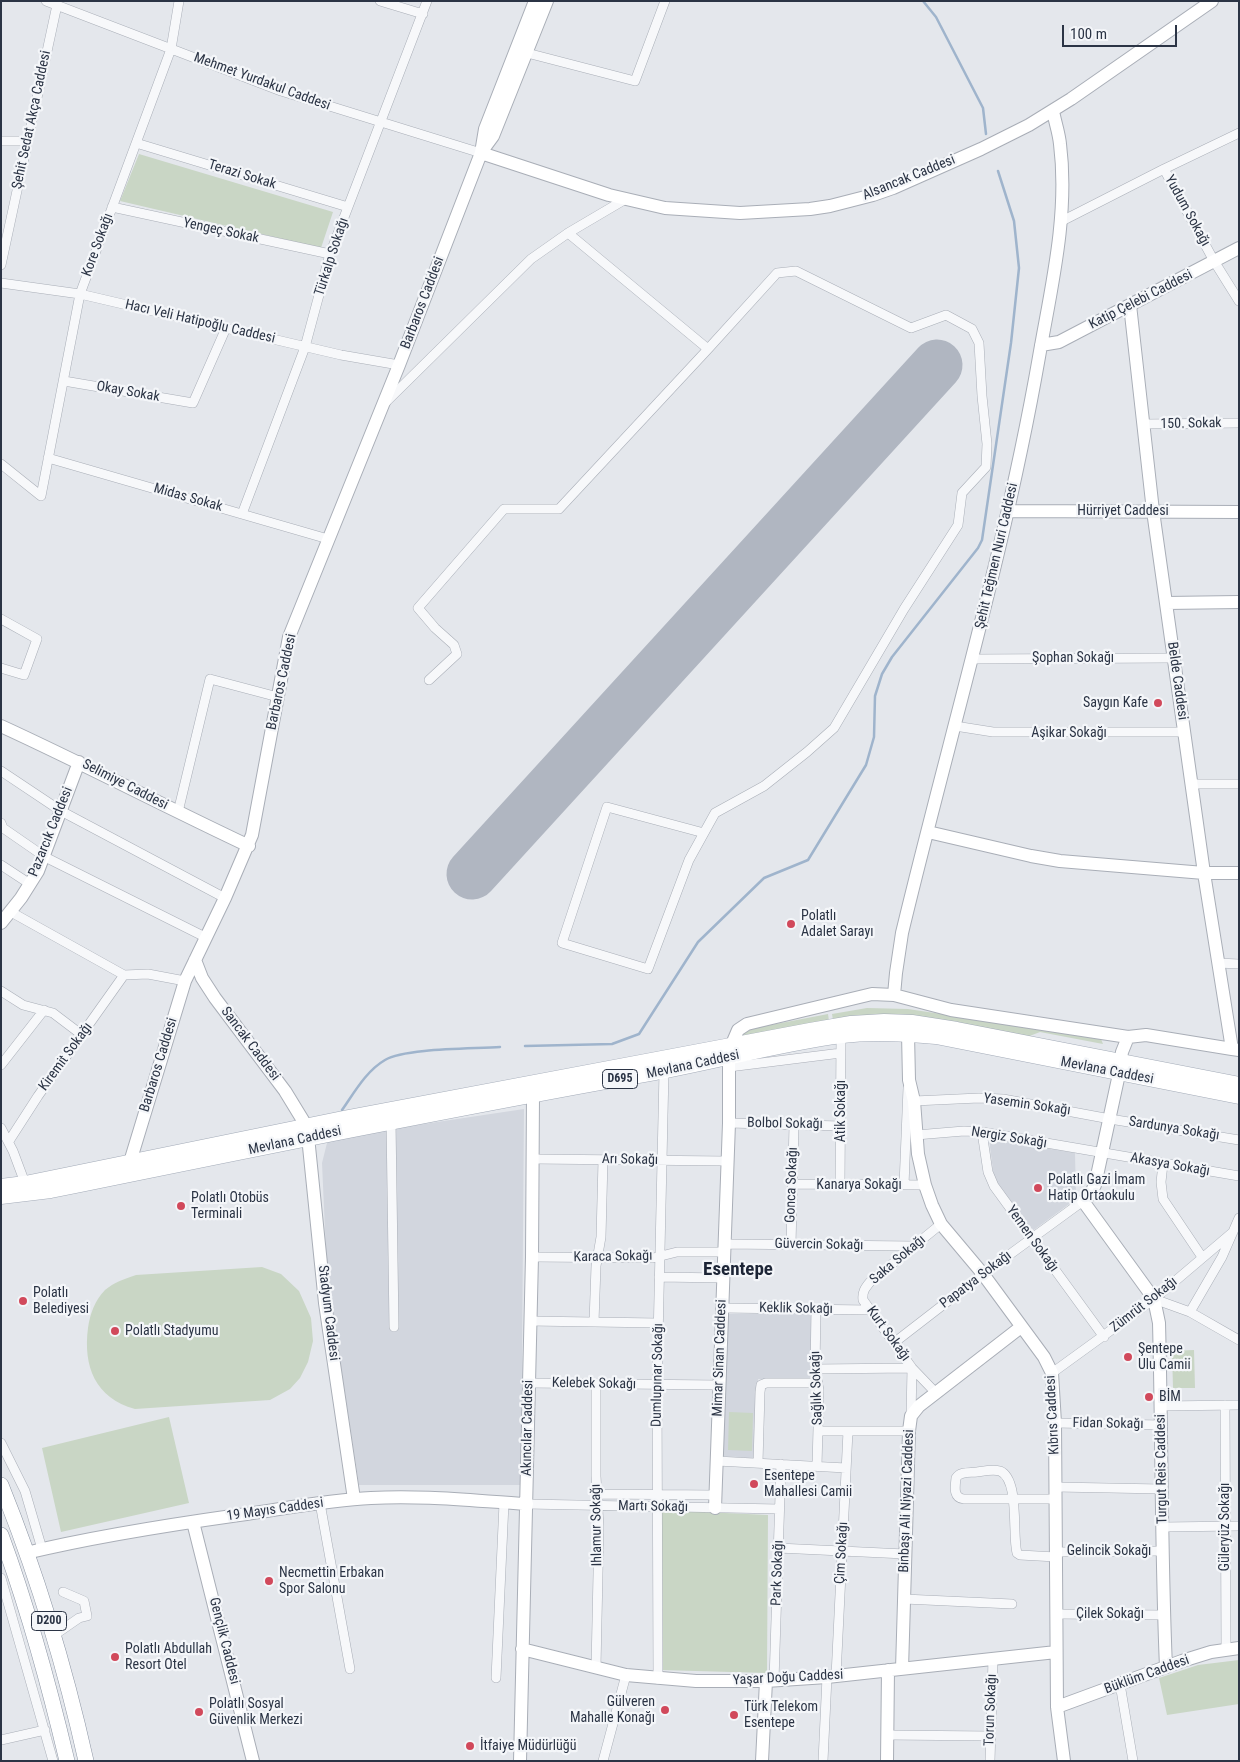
<!DOCTYPE html>
<html>
<head>
<meta charset="utf-8">
<style>
	body { margin:0 }
	#map { position:relative; width:1240px; height:1762px; overflow:hidden; background:#e4e7ec; font-family:"Roboto Condensed",sans-serif }
	canvas { display:block }
	.frame { position:absolute; inset:0; border:2px solid #2b3445; pointer-events:none }
	.scale { position:absolute; left:1062px; top:25px; width:115px; height:22px; box-sizing:border-box; border:2px solid #2b3445; border-top:0; padding-left:6px; font-size:15px; line-height:18px; white-space:nowrap; color:#2b3445; -webkit-text-stroke:4px #f4f6f9; paint-order:stroke }
</style>
</head>
<body>
<div id="map">
<canvas width="1240" height="1762"></canvas>
<div class="frame"></div>
<div class="scale">100 m</div>
</div>
<script>
const ctx = document.querySelector('canvas').getContext('2d');
ctx.lineJoin = 'round';
function fillPath(path, color) { ctx.fillStyle = color; ctx.fill(path, 'evenodd'); }
function stroke(path, color, width, dash) { ctx.strokeStyle = color; ctx.lineWidth = width; ctx.lineCap = dash ? 'butt' : 'round'; ctx.setLineDash(dash || []); ctx.stroke(path); }
function label(font, color, halo, rows, align = 'center') {
  ctx.font = font + ' "Roboto Condensed",sans-serif'; ctx.lineWidth = 4.5; ctx.setLineDash([]); ctx.textBaseline = 'middle'; ctx.strokeStyle = halo; ctx.fillStyle = color; for (const [text, x, y, turn = 0] of rows) {
    ctx.save(); ctx.translate(x, y); ctx.rotate((+turn || 0) * Math.PI / 180); ctx.textAlign = isNaN(turn) ? turn : align; if (halo) ctx.strokeText(text, 0, 0); ctx.fillText(text, 0, 0); ctx.restore();
  }
}
fillPath(new Path2D(`
	M524,1109L521,1485H359L327,1275L322,1163L327,1143L330,1138Z
	M989,1139L1075,1153L1076,1199L1031,1232L994,1178Z
	M727,1314H809L813,1318L811,1379H758L755,1458L721,1456Z`), '#d2d6de');
fillPath(new Path2D(`
	M139,154L333,212L321,248L120,201Z
	M867,1008L908,1009L1048,1030L1101,1039L1103,1044L1040,1032L1027,1037L833,1020L832,1014Z
	M828,1014L829,1021L741,1037L745,1032L755,1028Z
	M262,1267L281,1274L299,1291L311,1318L313,1341L308,1362L300,1378L290,1389L270,1400L135,1409C95,1398 83,1366 88,1328C90,1314 95,1300 105,1290C115,1282 124,1279 136,1275Z
	M1194,1350L1195,1388H1173L1172,1351Z
	M729,1412L753,1413L752,1451L728,1450Z
	M169,1417L189,1503L61,1532L42,1448Z
	M662,1510L768,1515L767,1673L660,1670Z
	M1239,1660V1704L1167,1715L1159,1678L1198,1665Z`), '#c9d6c5');
stroke(new Path2D(`
	M923,1L936,17L983,108L986,134
	M525,1046L612,1044L639,1034L698,942L764,878L808,860L866,765L874,737L875,696L882,674L892,657L978,548L982,540L1011,343L1019,268L1014,221L998,171
	M342,1110C354,1093 366,1071 385,1060C405,1048 474,1049 500,1047`), '#9fb4cc', 2.5);
stroke(new Path2D(`
	M472,874L937,365`), '#b0b6c1', 51);
const street = new Path2D(`
	M46,1L281,91L481,153
	M380,1L423,14
	M527,53L635,81L665,1
	M1,141H28
	M136,143L348,207
	M1164,169L1239,133
	M112,207L330,254
	M1060,222L1164,169L1214,261L1239,301
	M568,233L708,349
	M1,265L57,5
	M1,283L80,294L341,355L399,365
	M64,381L193,403L226,328
	M386,402L531,259L568,233L624,200
	M1144,424L1239,423
	M48,458L328,539
	M1,464L41,496L80,294L171,49L179,1
	M559,509L708,349L777,273L796,271L911,328L946,315L972,329L979,343L982,396L987,444L986,467L962,493L958,525L904,609L834,728L807,752L764,786L715,813L689,860L648,969L562,943L607,807L704,833
	M242,514L305,347L330,254L427,1
	M1,619L37,639L24,675L1,668
	M973,659L1174,658
	M429,680L457,654L454,645L435,628L418,608L504,509H559H511
	M955,726L993,732H1185
	M1,771L61,811L225,898
	M1192,784H1239
	M178,812L210,679L278,697
	M1,823L3,828L45,857L205,937
	M1,865L30,884
	M11,912L124,975L148,974L185,981
	M1218,963L1239,964
	M1,991L23,1005L53,1013L82,1035
	M1,1065L44,1010
	M729,1067L841,1053
	M914,1101L979,1098L1003,1099L1110,1119L1239,1140
	M391,1122L394,1327
	M729,1123L841,1126
	M1,1128L13,1151L25,1183
	M982,1132L988,1172L994,1186L1104,1337
	M916,1135L964,1131L982,1132L1239,1176
	M9,1141L38,1096L124,975
	M533,1159L727,1161
	M1163,1164L1161,1182L1163,1199L1202,1257
	M793,1184L925,1185
	M840,1185L841,1036
	M904,1185L908,1088
	M724,1244L914,1246
	M791,1245L794,1125
	M532,1257L653,1258L677,1252H724
	M659,1277L723,1278
	M1154,1299L1190,1312L1239,1340
	M721,1308L870,1310
	M816,1309L815,1369L819,1390L817,1466
	M1190,1312L1222,1257L1239,1218
	M530,1321L658,1323
	M594,1322L596,1266L601,1237L603,1160
	M895,1342L983,1274L1083,1201
	M815,1369L912,1368L911,1416
	M1052,1373L1154,1299L1233,1232
	M529,1383L719,1385
	M936,1393L912,1368L863,1300C862,1292 865,1288 870,1282L941,1224
	M1225,1405L1226,1649
	M1161,1406L1239,1405
	M1055,1423L1162,1425
	M819,1431H909
	M1,1443L25,1491L42,1549
	M717,1461L846,1468
	M758,1463L760,1392L761,1385L766,1383H818
	M1056,1487L1162,1489
	M597,1494L715,1495
	M1055,1499H964C953,1498 955,1487 956,1478C960,1471 970,1473 977,1472C984,1471 993,1469 1000,1471C1020,1479 1012,1536 1017,1553L1020,1555L1056,1557
	M320,1503L350,1669
	M527,1504L779,1509
	M1163,1527L1239,1526
	M778,1548L905,1554
	M1056,1552L1163,1551
	M1,1578L53,1761
	M904,1599L1012,1604
	M1056,1614L1164,1615
	M53,1636L79,1618L87,1616L84,1601L63,1592
	M596,1667L599,1527L596,1476V1384
	M836,1676L848,1431
	M496,1678L504,1503
	M658,1679L657,1385L664,1071
	M774,1681L781,1464
	M1120,1684L1133,1761
	M887,1735L991,1736
	M1,1740L45,1730
	M603,1761L626,1675
	M823,1761L827,1677
	M990,1761L993,1659`);
const secondary = new Path2D(`
	M482,151L493,136L547,1
	M481,153L609,195L665,208L740,213L810,209L830,206L873,195L893,188L981,149L1029,125L1071,99L1212,1
	M1130,305L1153,511L1204,873L1232,1049L1239,1050
	M1041,345L1059,342L1239,248
	M1008,511L1239,512
	M1166,603L1239,602
	M1,726C84,764 166,807 249,846
	M928,832L1031,856L1060,861L1204,873H1239
	M1,923L21,898L38,871L79,762
	M195,960L202,978L215,998L285,1091L307,1127L325,1303L354,1499
	M894,995L896,973L902,933C948,741 1005,552 1039,357C1051,288 1069,215 1060,144C1059,133 1055,122 1053,111
	M908,1034L909,1080L914,1101L918,1154L925,1185L932,1205L941,1224L983,1274L1044,1357L1052,1373L1055,1423L1057,1707L1064,1761
	M732,1044L738,1030L747,1024L872,994L894,995L951,1010L1128,1037
	M130,1162L185,981L225,898L252,835L289,637L399,365L481,153L485,129L535,1
	M715,1508L729,1123V1058
	M193,1522L253,1761
	M26,1553C96,1536 168,1525 239,1515C283,1509 327,1500 371,1498C423,1495 475,1501 527,1504
	M522,1649L626,1675L696,1681H766L827,1677L1056,1652
	M1166,1667C1161,1552 1162,1438 1159,1323L1154,1299L1083,1201L1090,1195L1095,1185L1119,1074L1122,1052L1128,1037L1146,1035L1232,1049
	M902,1669L909,1431L911,1416L919,1406L1021,1327
	M1057,1707L1182,1661L1211,1652L1239,1648
	M520,1761L532,1257L533,1095
	M762,1761L766,1681
	M887,1761L888,1670`);
const primary = new Path2D(`
	M1,1186L25,1183L343,1118L810,1030L851,1023L884,1021L912,1022L957,1029L1239,1084
	M1,1197L51,1191C252,1150 453,1109 655,1073C717,1062 779,1044 842,1036C873,1032 905,1034 936,1037L1239,1097`);
const highway = new Path2D(`
	M1,1485C37,1574 65,1667 86,1761
	M1,1535C28,1608 49,1685 67,1761`);
stroke(street, '#a9aeb7', 10);
stroke(secondary, '#a9aeb7', 14);
stroke(primary, '#a3abb8', 15);
stroke(highway, '#8b94a3', 16);
stroke(street, '#f7f8fa', 9);
stroke(secondary, '#fff', 12);
stroke(primary, '#fff', 14);
stroke(highway, '#fff', 15);
for (const [x, y, r, color] of [
	[1158,703,5,"#d1495b"],
	[791,924,5,"#d1495b"],
	[1038,1188,5,"#d1495b"],
	[181,1206,5,"#d1495b"],
	[23,1301,5,"#d1495b"],
	[115,1331,5,"#d1495b"],
	[1128,1357,5,"#d1495b"],
	[1149,1397,5,"#d1495b"],
	[754,1484,5,"#d1495b"],
	[269,1581,5,"#d1495b"],
	[115,1657,5,"#d1495b"],
	[665,1710,5,"#d1495b"],
	[199,1712,5,"#d1495b"],
	[734,1715,5,"#d1495b"],
	[470,1746,5,"#d1495b"]
]) { const dot = new Path2D(); dot.arc(x, y, r, 0, 2 * Math.PI); ctx.fillStyle = color; ctx.fill(dot); stroke(dot, '#f4f6f9', 2); }
for (const [x, y, w] of [
	[620,1079,35],
	[49,1621,35]
]) { const box = new Path2D(); box.roundRect(x - w / 2, y - 9.5, w, 19, 4); ctx.fillStyle = '#f4f6f9'; ctx.fill(box); stroke(box, '#2b3445', 1); }
label('bold 12px', '#2b3445', null, [
	["D695",620,1079],
	["D200",49,1621]
]);
label('14px', '#2b3445', '#f4f6f9', [
	["Mehmet Yurdakul Caddesi",262,82,20],
	["Şehit Sedat Akça Caddesi",32,120,-78],
	["Terazi Sokak",242,175,17],
	["Alsancak Caddesi",909,178,-22],
	["Yudum Sokağı",1187,211,61],
	["Yengeç Sokak",221,231,12],
	["Kore Sokağı",98,245,-70],
	["Türkalp Sokağı",332,257,-72],
	["Katip Çelebi Caddesi",1141,300,-27],
	["Barbaros Caddesi",423,303,-69],
	["Hacı Veli Hatipoğlu Caddesi",200,322,13],
	["Okay Sokak",128,392,10],
	["150. Sokak",1191,424,-1],
	["Midas Sokak",188,498,16],
	["Hürriyet Caddesi",1123,511],
	["Şehit Teğmen Nuri Caddesi",997,556,-77],
	["Şophan Sokağı",1073,658],
	["Belde Caddesi",1177,681,82],
	["Barbaros Caddesi",282,682,-78],
	["Aşikar Sokağı",1069,733],
	["Selimiye Caddesi",125,785,27],
	["Pazarcık Caddesi",51,832,-68],
	["Sancak Caddesi",250,1044,53],
	["Kiremit Sokağı",66,1057,-54],
	["Barbaros Caddesi",159,1065,-73],
	["Mevlana Caddesi",693,1065,-12],
	["Mevlana Caddesi",1107,1071,11],
	["Yasemin Sokağı",1027,1105,8],
	["Atik Sokağı",841,1111,-90],
	["Bolbol Sokağı",785,1124,1],
	["Sardunya Sokağı",1174,1129,9],
	["Nergiz Sokağı",1009,1138,9],
	["Mevlana Caddesi",295,1141,-12],
	["Arı Sokağı",630,1160,1],
	["Akasya Sokağı",1170,1165,10],
	["Gonca Sokağı",792,1185,-88],
	["Kanarya Sokağı",859,1185],
	["Yemen Sokağı",1032,1239,54],
	["Güvercin Sokağı",819,1245,1],
	["Karaca Sokağı",613,1257,-1],
	["Saka Sokağı",898,1260,-40],
	["Papatya Sokağı",976,1280,-37],
	["Zümrüt Sokağı",1144,1305,-38],
	["Keklik Sokağı",796,1309,1],
	["Stadyum Caddesi",328,1313,83],
	["Kurt Sokağı",888,1334,54],
	["Mimar Sinan Caddesi",720,1358,-88],
	["Dumlupınar Sokağı",658,1375,-89],
	["Kelebek Sokağı",594,1384,1],
	["Sağlık Sokağı",817,1388,-92],
	["Kıbrıs Caddesi",1053,1415,-93],
	["Fidan Sokağı",1108,1424,1],
	["Akıncılar Caddesi",528,1428,-89],
	["Turgut Reis Caddesi",1162,1469,-91],
	["Binbaşı Ali Niyazi Caddesi",907,1501,-88],
	["Martı Sokağı",653,1507,1],
	["19 Mayıs Caddesi",275,1510,-8],
	["Ihlamur Sokağı",597,1525,-91],
	["Güleryüz Sokağı",1225,1527,-90],
	["Gelincik Sokağı",1109,1551],
	["Çim Sokağı",842,1553,-87],
	["Park Sokağı",778,1573,-88],
	["Çilek Sokağı",1110,1614],
	["Gençlik Caddesi",224,1641,76],
	["Büklüm Caddesi",1147,1675,-20],
	["Yaşar Doğu Caddesi",788,1678,-3],
	["Torun Sokağı",991,1710,-88]
]);
label('14px', '#2b3445', '#f4f6f9', [
	["Saygın Kafe",1148,703,"right"],
	["Polatlı",801,916],
	["Adalet Sarayı",801,932],
	["Polatlı Gazi İmam",1048,1180],
	["Hatip Ortaokulu",1048,1196],
	["Polatlı Otobüs",191,1198],
	["Terminali",191,1214],
	["Polatlı",33,1293],
	["Belediyesi",33,1309],
	["Polatlı Stadyumu",125,1331],
	["Şentepe",1138,1349],
	["Ulu Camii",1138,1365],
	["BİM",1159,1397],
	["Esentepe",764,1476],
	["Mahallesi Camii",764,1492],
	["Necmettin Erbakan",279,1573],
	["Spor Salonu",279,1589],
	["Polatlı Abdullah",125,1649],
	["Resort Otel",125,1665],
	["Gülveren",655,1702,"right"],
	["Mahalle Konağı",655,1718,"right"],
	["Polatlı Sosyal",209,1704],
	["Güvenlik Merkezi",209,1720],
	["Türk Telekom",744,1707],
	["Esentepe",744,1723],
	["İtfaiye Müdürlüğü",480,1746]
], 'left');
label('bold 19px', '#1d2536', '#f4f6f9', [
	["Esentepe",738,1270]
]);
</script>
</body>
</html>
